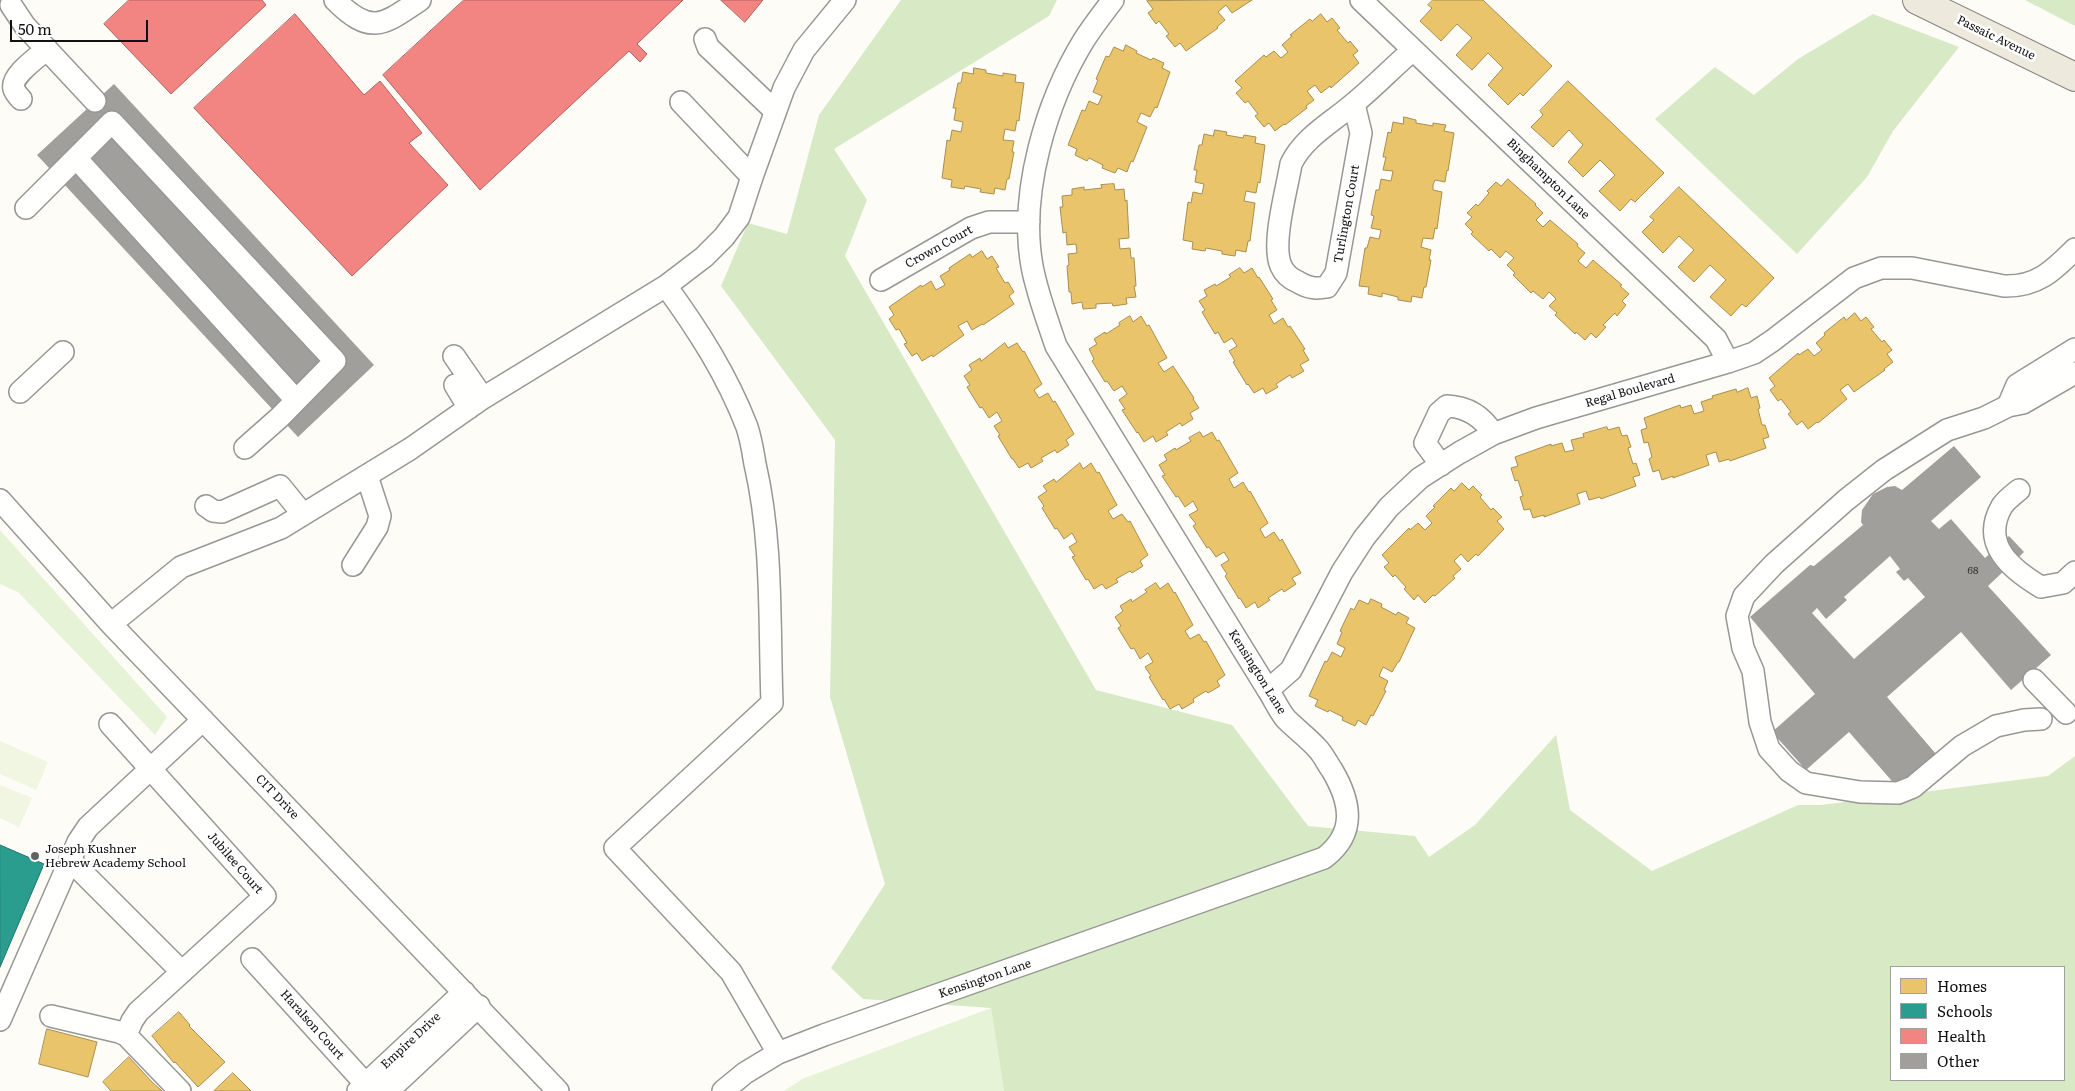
<!DOCTYPE html>
<html>
<head>
<meta charset="utf-8">
<style>
	body { margin:0 }
	#map { position:relative; width:2075px; height:1091px; overflow:hidden; background:#fdfcf7; font-family:Literata,serif }
	canvas { display:block }
	.legend { position:absolute; left:1890px; top:966px; width:175px; height:115px; box-sizing:border-box; background:#fff; border:1px solid #a0a0a0; margin:0; padding:6px 9px; list-style:none; font-size:15px; color:#111 }
	.legend li { display:flex; align-items:center; gap:10px; height:25px }
	.legend b { width:25px; border:1px solid #a0a0a0 }
	.scale { position:absolute; left:10px; top:20px; width:138px; height:22px; box-sizing:border-box; border:2px solid #111; border-top:0; padding-left:6px; font-size:15px; line-height:18px; white-space:nowrap; color:#111; -webkit-text-stroke:4px #fff; paint-order:stroke }
</style>
</head>
<body>
<div id="map">
<canvas width="2075" height="1091"></canvas>
<ul class="legend">
<li><b style="height:14px;background:#e9c46a"></b>Homes</li>
<li><b style="height:14px;background:#2a9d8f"></b>Schools</li>
<li><b style="height:14px;background:#f28482"></b>Health</li>
<li><b style="height:14px;background:#a19f9c"></b>Other</li>
</ul>
<div class="scale">50 m</div>
</div>
<script>
const ctx = document.querySelector('canvas').getContext('2d');
ctx.lineJoin = 'round';
function fillPath(path, color) { ctx.fillStyle = color; ctx.fill(path, 'evenodd'); }
function stroke(path, color, width, dash) { ctx.strokeStyle = color; ctx.lineWidth = width; ctx.lineCap = dash ? 'butt' : 'round'; ctx.setLineDash(dash || []); ctx.stroke(path); }
function label(font, color, halo, rows, align = 'center') {
  ctx.font = font + ' Literata,serif'; ctx.lineWidth = 5; ctx.setLineDash([]); ctx.textBaseline = 'middle'; ctx.strokeStyle = halo; ctx.fillStyle = color; for (const [text, x, y, turn = 0] of rows) {
    ctx.save(); ctx.translate(x, y); ctx.rotate((+turn || 0) * Math.PI / 180); ctx.textAlign = isNaN(turn) ? turn : align; if (halo) ctx.strokeText(text, 0, 0); ctx.fillText(text, 0, 0); ctx.restore();
  }
}
fillPath(new Path2D(`
	M0,530L167,717L155,735L18,592L0,584Z
	M991,1008L1004,1091H784L802,1079Z`), '#e7f3d7');
fillPath(new Path2D(`
	M901,0H1057L1049,16L834,149L867,200L845,256L1096,690L1232,725L1308,826L1415,836L1429,857L1475,825L1556,735L1570,810L1652,871L1798,805H1821L2048,776L2075,756V1091H1004L991,1008L863,999L831,968L885,884L830,697L835,440L721,286L748,223L787,234L819,115ZM1891,967H2064V1080H1891Z
	M2025,0H2075V26Z
	M1873,14L1959,47L1893,131L1867,177L1797,254L1655,119L1715,67L1754,95L1798,59Z`), '#d8eac5');
fillPath(new Path2D(`
	M0,741L48,762L36,790L0,774Z
	M0,785L32,798L19,827L0,818Z`), '#f0f6e1');
const homes = new Path2D(`
	M1252,0L1232,13L1226,5L1218,12L1225,20L1217,27L1218,28L1186,51L1180,43L1175,47L1166,36L1169,34L1159,21L1156,24L1148,13L1153,9L1147,1Z
	M1433,0H1483L1552,66L1523,96L1520,93L1508,105L1488,85L1503,68L1488,53L1472,70L1456,55L1472,38L1457,24L1441,41L1420,21L1432,8L1428,5Z
	M1321,14L1327,22L1332,18L1340,28L1337,30L1348,43L1350,41L1358,51L1353,55L1359,63L1331,88L1330,86L1321,93L1315,85L1307,91L1314,100L1306,106L1307,108L1285,125L1284,124L1275,131L1269,123L1264,127L1255,116L1258,114L1248,101L1245,103L1236,93L1242,88L1235,81L1264,55L1266,57L1274,51L1281,58L1288,52L1282,45L1292,36L1290,35L1310,19L1312,21Z
	M1126,45L1137,51L1136,53L1151,60L1153,58L1164,63L1162,68L1170,72L1157,108L1155,107L1150,117L1141,113L1137,122L1147,127L1133,162L1131,161L1127,172L1118,168L1115,173L1102,168L1103,165L1089,158L1087,161L1075,155L1077,149L1068,145L1082,110L1085,111L1089,101L1098,105L1102,96L1093,92L1098,80L1096,79L1106,56L1109,57L1114,47L1123,51Z
	M974,68L986,70V73L1003,76V73L1016,75L1015,82L1024,83L1019,121L1017,120L1015,131L1005,129L1003,140L1014,141L1012,152H1014L1009,179H1007L1005,190L995,188L994,194L980,192L981,189L965,186L964,189L951,187L952,180L942,178L947,140L950,141L952,130L961,132L963,122L954,120L956,108H953L958,83H961L963,72L973,74Z
	M1568,81L1664,173L1635,202L1631,199L1620,211L1599,191L1615,175L1600,160L1583,177L1568,162L1583,145L1569,130L1553,147L1531,127L1543,115L1540,111Z
	M1404,117L1416,120V123L1433,126V123L1446,125L1444,131L1454,133L1448,171L1447,170L1445,182L1435,180L1433,185V190L1442,192L1437,229L1435,228L1433,239L1423,238L1421,247L1431,250L1429,260H1431L1426,287H1424L1422,298L1412,296L1411,302L1398,300V297L1382,293V297L1368,294L1369,287L1359,286L1365,248H1367L1370,237L1379,239L1381,230L1371,228L1374,216L1371,215L1376,190H1379L1381,179L1391,181L1393,171L1383,170L1386,157H1383L1388,132L1391,133L1393,122L1403,124Z
	M1215,130L1227,132L1226,135L1243,138L1244,135L1256,137L1255,143L1265,145L1260,183L1258,182L1256,193L1246,191L1244,201L1255,203L1250,241H1248L1246,252L1236,250L1235,256L1222,254V251L1206,248L1205,251L1192,249L1193,242L1183,240L1188,202L1191,203L1193,192L1202,194L1204,184L1195,182L1197,170H1194L1199,145H1202L1204,134L1213,136Z
	M1508,179L1536,204L1535,205L1543,213L1536,220L1543,227L1550,220L1578,244L1577,246L1585,253L1578,261L1586,268L1593,260L1622,285L1620,286L1629,294L1622,301L1626,305L1617,316L1615,313L1603,325L1606,327L1596,338L1591,333L1585,340L1576,332L1575,334L1555,315L1557,313L1549,306L1556,299L1549,292L1543,299L1533,291L1531,293L1513,275L1515,273L1507,265L1514,258L1506,251L1500,258L1491,249L1489,251L1471,234L1473,232L1465,224L1472,217L1467,213L1476,204L1478,206L1489,193L1487,191L1496,182L1501,186Z
	M1114,184L1115,190L1124,189L1125,201L1127,200L1129,238L1119,239L1120,249L1130,248L1131,258H1134L1136,286H1134L1136,297L1126,298L1127,304L1113,306L1112,303L1096,304V308L1083,309L1082,302L1072,304L1071,292H1069L1067,266L1069,265L1068,254L1077,253L1076,244L1067,245L1066,232L1063,233L1060,207H1063L1062,196L1072,195V189L1084,187V190L1102,188L1101,185Z
	M1679,187L1774,278L1746,307L1742,304L1731,316L1710,297L1726,280L1710,265L1694,282L1678,267L1694,250L1679,236L1663,253L1642,232L1654,220L1650,217Z
	M982,251L987,259L992,256L999,267L996,268L1005,283L1008,282L1014,292L1009,296L1014,304L983,325L982,324L972,330L967,321L958,326L964,335L933,357L932,355L922,361L917,353L912,356L904,344L907,343L899,329L896,330L889,319L894,315L889,307L921,285L922,287L931,281L936,290L945,285L940,276L950,270L949,268L970,254L972,257Z
	M1240,268L1244,273L1252,268L1258,278L1259,277L1273,299L1271,300L1277,310L1269,315L1274,324L1283,318L1288,327L1290,326L1305,349L1303,350L1309,360L1300,365L1304,371L1292,378L1290,375L1276,384L1278,387L1266,394L1263,388L1254,393L1248,384L1247,385L1233,362L1235,361L1229,351L1237,346L1232,338L1224,343L1218,332L1215,334L1202,312L1205,310L1199,301L1207,296L1204,290L1215,284L1216,286L1231,277L1229,275Z
	M1855,313L1861,321L1866,317L1874,327L1871,329L1882,342L1884,340L1892,350L1887,354L1893,362L1884,369L1885,370L1854,392L1848,384L1840,390L1847,399L1818,423L1817,422L1808,429L1802,421L1797,425L1788,414L1791,412L1781,399L1778,401L1770,390L1775,386L1769,378L1798,353L1799,355L1808,349L1814,356L1822,350L1816,343L1825,335L1824,333L1844,317L1846,320Z
	M1130,316L1133,322L1141,316L1147,326L1149,325L1167,358L1158,363L1164,372L1173,366L1194,398L1193,399L1199,408L1190,413L1193,419L1182,426L1180,423L1166,432L1168,435L1156,442L1153,436L1144,442L1138,432L1137,433L1122,410L1125,409L1119,400L1127,394L1122,386L1114,391L1107,381L1105,382L1092,361L1094,359L1089,349L1097,344L1094,339L1105,332L1106,334L1120,325L1119,323Z
	M1005,343L1008,348L1017,343L1023,352L1024,351L1042,384L1034,390L1039,398L1048,393L1053,402L1055,401L1074,434L1066,440L1069,445L1057,453L1055,450L1041,458L1043,461L1031,468L1028,463L1019,468L1013,459H1012L998,436L1000,435L994,426L1002,421L997,412L989,418L982,407L980,408L967,387L970,385L964,376L972,370L969,365L980,358L981,361Z
	M1748,388L1751,398L1757,396L1760,408L1758,409L1762,425H1765L1769,437L1763,439L1766,448L1730,461L1729,459L1719,462L1716,452L1706,455L1709,465L1673,478V476L1662,480L1659,470L1653,472L1649,459L1652,457L1648,442L1644,443L1641,430L1647,428L1644,418L1680,405L1681,408L1691,405L1694,414L1704,411L1701,402L1713,398L1712,396L1736,389L1737,392Z
	M1607,427L1608,430L1619,427L1622,436L1627,435L1631,447L1628,448L1633,464L1636,463L1640,475L1633,477L1636,486L1601,499L1600,497L1589,500L1586,491L1577,494L1580,504L1544,517V515L1533,518L1530,509L1524,510L1520,497L1523,496L1518,480L1515,481L1511,468L1518,466L1515,457L1551,444V446L1562,443L1565,452L1574,450L1571,440L1584,437L1583,434Z
	M1200,432L1203,437L1212,432L1217,441L1219,440L1238,473L1229,479L1234,488L1243,482L1249,492L1250,491L1268,523L1260,529L1265,538L1274,532L1280,541L1282,539L1301,573L1292,578L1296,584L1284,592L1282,589L1268,598L1270,600L1258,608L1255,602L1246,608L1240,598L1239,599L1225,576L1227,574L1221,565L1229,560L1224,552L1216,557L1209,547L1207,548L1193,526L1196,524L1189,515L1198,510L1193,501L1185,507L1178,496L1176,497L1162,476L1165,475L1159,465L1167,460L1164,455L1175,448L1176,450L1191,441L1189,438Z
	M1080,463L1083,469L1091,463L1097,473L1099,472L1117,505L1108,511L1113,519L1122,514L1128,522L1130,521L1148,555L1140,561L1143,566L1132,573L1130,571L1116,579L1118,582L1106,589L1102,584L1094,589L1088,579L1086,580L1072,557L1075,556L1069,547L1077,542L1072,533L1064,539L1057,528L1055,529L1042,508L1044,506L1038,497L1047,491L1043,486L1054,479L1056,482Z
	M1462,483L1469,490L1473,486L1482,495L1480,497L1491,510L1493,508L1502,517L1497,521L1504,529L1478,556L1476,554L1468,562L1461,554L1454,561L1461,569L1453,576L1455,578L1435,596L1433,595L1425,603L1418,595L1414,600L1404,589L1406,587L1395,575L1393,577L1384,567L1389,563L1382,555L1409,528L1410,530L1418,523L1425,530L1432,523L1426,516L1435,507L1433,506L1451,488L1454,491Z
	M1156,583L1160,589L1168,583L1174,593L1175,592L1193,625L1185,631L1190,639L1199,634L1204,642L1206,641L1225,675L1217,681L1220,686L1208,693L1206,691L1193,699L1194,702L1182,709L1179,704L1170,709L1164,699L1163,700L1149,677L1151,676L1145,667L1153,662L1148,653L1140,659L1134,648L1131,649L1118,628L1121,626L1115,617L1123,611L1120,606L1131,599L1132,602L1147,592L1145,590Z
	M1371,599L1382,604L1381,607L1396,615L1398,612L1409,618L1406,623L1415,628L1399,662H1398L1392,672L1383,667L1379,676L1388,681L1384,690L1386,691L1373,716L1371,715L1366,725L1358,720L1355,726L1342,720L1343,717L1329,710L1328,712L1315,706L1318,700L1309,696L1325,661L1327,662L1332,652L1341,657L1345,648L1337,644L1342,632L1340,631L1351,608L1354,610L1359,600L1368,604Z
	M179,1012L190,1025L189,1026L225,1062L198,1087L175,1062L174,1063L152,1036Z
	M47,1029L97,1042L88,1077L39,1064Z
	M129,1057L152,1082L162,1091H111L103,1082Z
	M233,1073L251,1091H214Z`);
fillPath(homes, '#e9c46a');
stroke(homes, '#a88e4f', 1);
const schools = new Path2D(`
	M0,845L44,864L0,967Z`);
fillPath(schools, '#2a9d8f');
stroke(schools, '#227369', 1);
const health = new Path2D(`
	M129,0H262L266,5L171,94L104,24Z
	M464,0H683L637,44L647,54L640,62L629,51L480,190L383,75Z
	M721,0H763L745,22Z
	M295,14L364,95L380,81L422,133L409,143L448,185L352,276L194,108Z`);
fillPath(health, '#f28482');
stroke(health, '#ae6260', 1);
fillPath(new Path2D(`
	M114,84L374,365L298,437L37,155Z
	M1954,446L1981,477L1931,521L1939,529L1951,519L1985,558L2009,536L2024,552L1988,586L2051,655L2011,690L1961,632L1887,697L1936,754L1898,788L1849,732L1806,770L1772,732L1815,694L1750,617L1810,565L1814,566L1863,525L1861,522L1862,510L1873,494L1887,487L1895,486L1902,490ZM1890,556L1900,569L1896,572L1904,581L1908,578L1925,597L1854,659L1812,613L1817,608L1826,619L1847,600L1844,597Z`), '#a19f9c');
const minor = new Path2D(`
	M335,0C371,36 383,25 420,0
	M1361,0L1716,339L1728,362
	M11,5L25,26L95,101
	M705,39L708,47L775,111
	M21,99C18,96 15,92 14,89C10,76 38,57 47,49
	M681,102L752,177
	M1354,104L1361,133L1336,273L1327,287C1315,289 1308,288 1298,282C1291,279 1284,273 1281,266C1271,244 1287,189 1291,164C1303,138 1331,123 1352,105C1373,88 1392,68 1413,50
	M76,158L296,400
	M26,208L112,122L335,361L280,417L245,448
	M881,280L971,228L989,222H1029
	M666,286C698,330 727,375 747,427C751,439 753,452 755,464C773,542 769,623 772,703L615,848L731,972L778,1053
	M2075,349L2017,385L2008,406L2023,403L2075,373
	M454,356L483,398
	M455,385L469,408
	M20,392L63,352
	M2008,406L1984,418L1947,430L1884,470L1846,500L1774,564L1744,596L1737,616L1743,648L1753,671L1760,722L1769,749L1789,771L1806,783L1860,792L1898,793L1913,787L1962,746L1996,726L2024,720L2041,719
	M1441,465L1425,443L1439,413L1447,406C1468,407 1483,417 1493,434
	M2019,490C2014,494 2006,500 2002,506C1980,544 2011,569 2041,587L2063,583L2075,572
	M0,500L111,624L558,1091
	M206,506L213,511L222,512L280,486L302,513
	M353,565L377,527L380,516L367,476
	M111,624L181,567L281,528L410,449L483,398L666,286L704,257L724,237L739,217L752,177L784,88L804,50L845,0
	M2034,680L2066,713
	M1268,690L1291,670L1342,572L1364,538L1389,507L1420,478L1459,453L1493,434L1536,418L1728,362L1754,353L1772,341L1854,278L1881,268H1912L2004,286C2037,287 2053,271 2075,249
	M110,724L265,896L138,1012L132,1021L126,1035
	M71,861L182,972
	M252,959L372,1091
	M51,1016L119,1032L126,1035L180,1091
	M0,1020L78,842L88,827L203,720
	M358,1091L464,992
	M388,1091L479,1006
	M723,1091L745,1073L778,1053L824,1035L1324,858C1357,833 1351,802 1332,770C1327,763 1323,754 1317,748C1308,738 1296,729 1286,719C1279,711 1274,699 1268,690L1056,346C1047,319 1037,293 1032,266C1019,193 1046,102 1084,40C1093,26 1103,13 1113,0`);
const major = new Path2D(`
	M1917,0L2075,77`);
stroke(minor, '#979795', 24);
stroke(major, '#858482', 30);
stroke(minor, '#fffffe', 21);
stroke(major, '#ede9dc', 28);
for (const [x, y, r, color] of [
	[35,856,5,"#646362"]
]) { const dot = new Path2D(); dot.arc(x, y, r, 0, 2 * Math.PI); ctx.fillStyle = color; ctx.fill(dot); stroke(dot, '#fff', 2); }
label('10px', '#353434', null, [
	["68",1973,571]
]);
label('12px', '#111', '#fff', [
	["Passaic Avenue",1996,38,26],
	["Binghampton Lane",1548,179,44],
	["Turlington Court",1347,214,-80],
	["Crown Court",939,247,-29],
	["Regal Boulevard",1630,391,-16],
	["Kensington Lane",1257,672,58],
	["CIT Drive",277,797,46],
	["Jubilee Court",235,863,49],
	["Kensington Lane",985,979,-19],
	["Haralson Court",312,1025,48],
	["Empire Drive",411,1041,-43]
]);
label('12px', '#111', '#fff', [
	["Joseph Kushner",45,849],
	["Hebrew Academy School",45,863]
], 'left');
</script>
</body>
</html>
